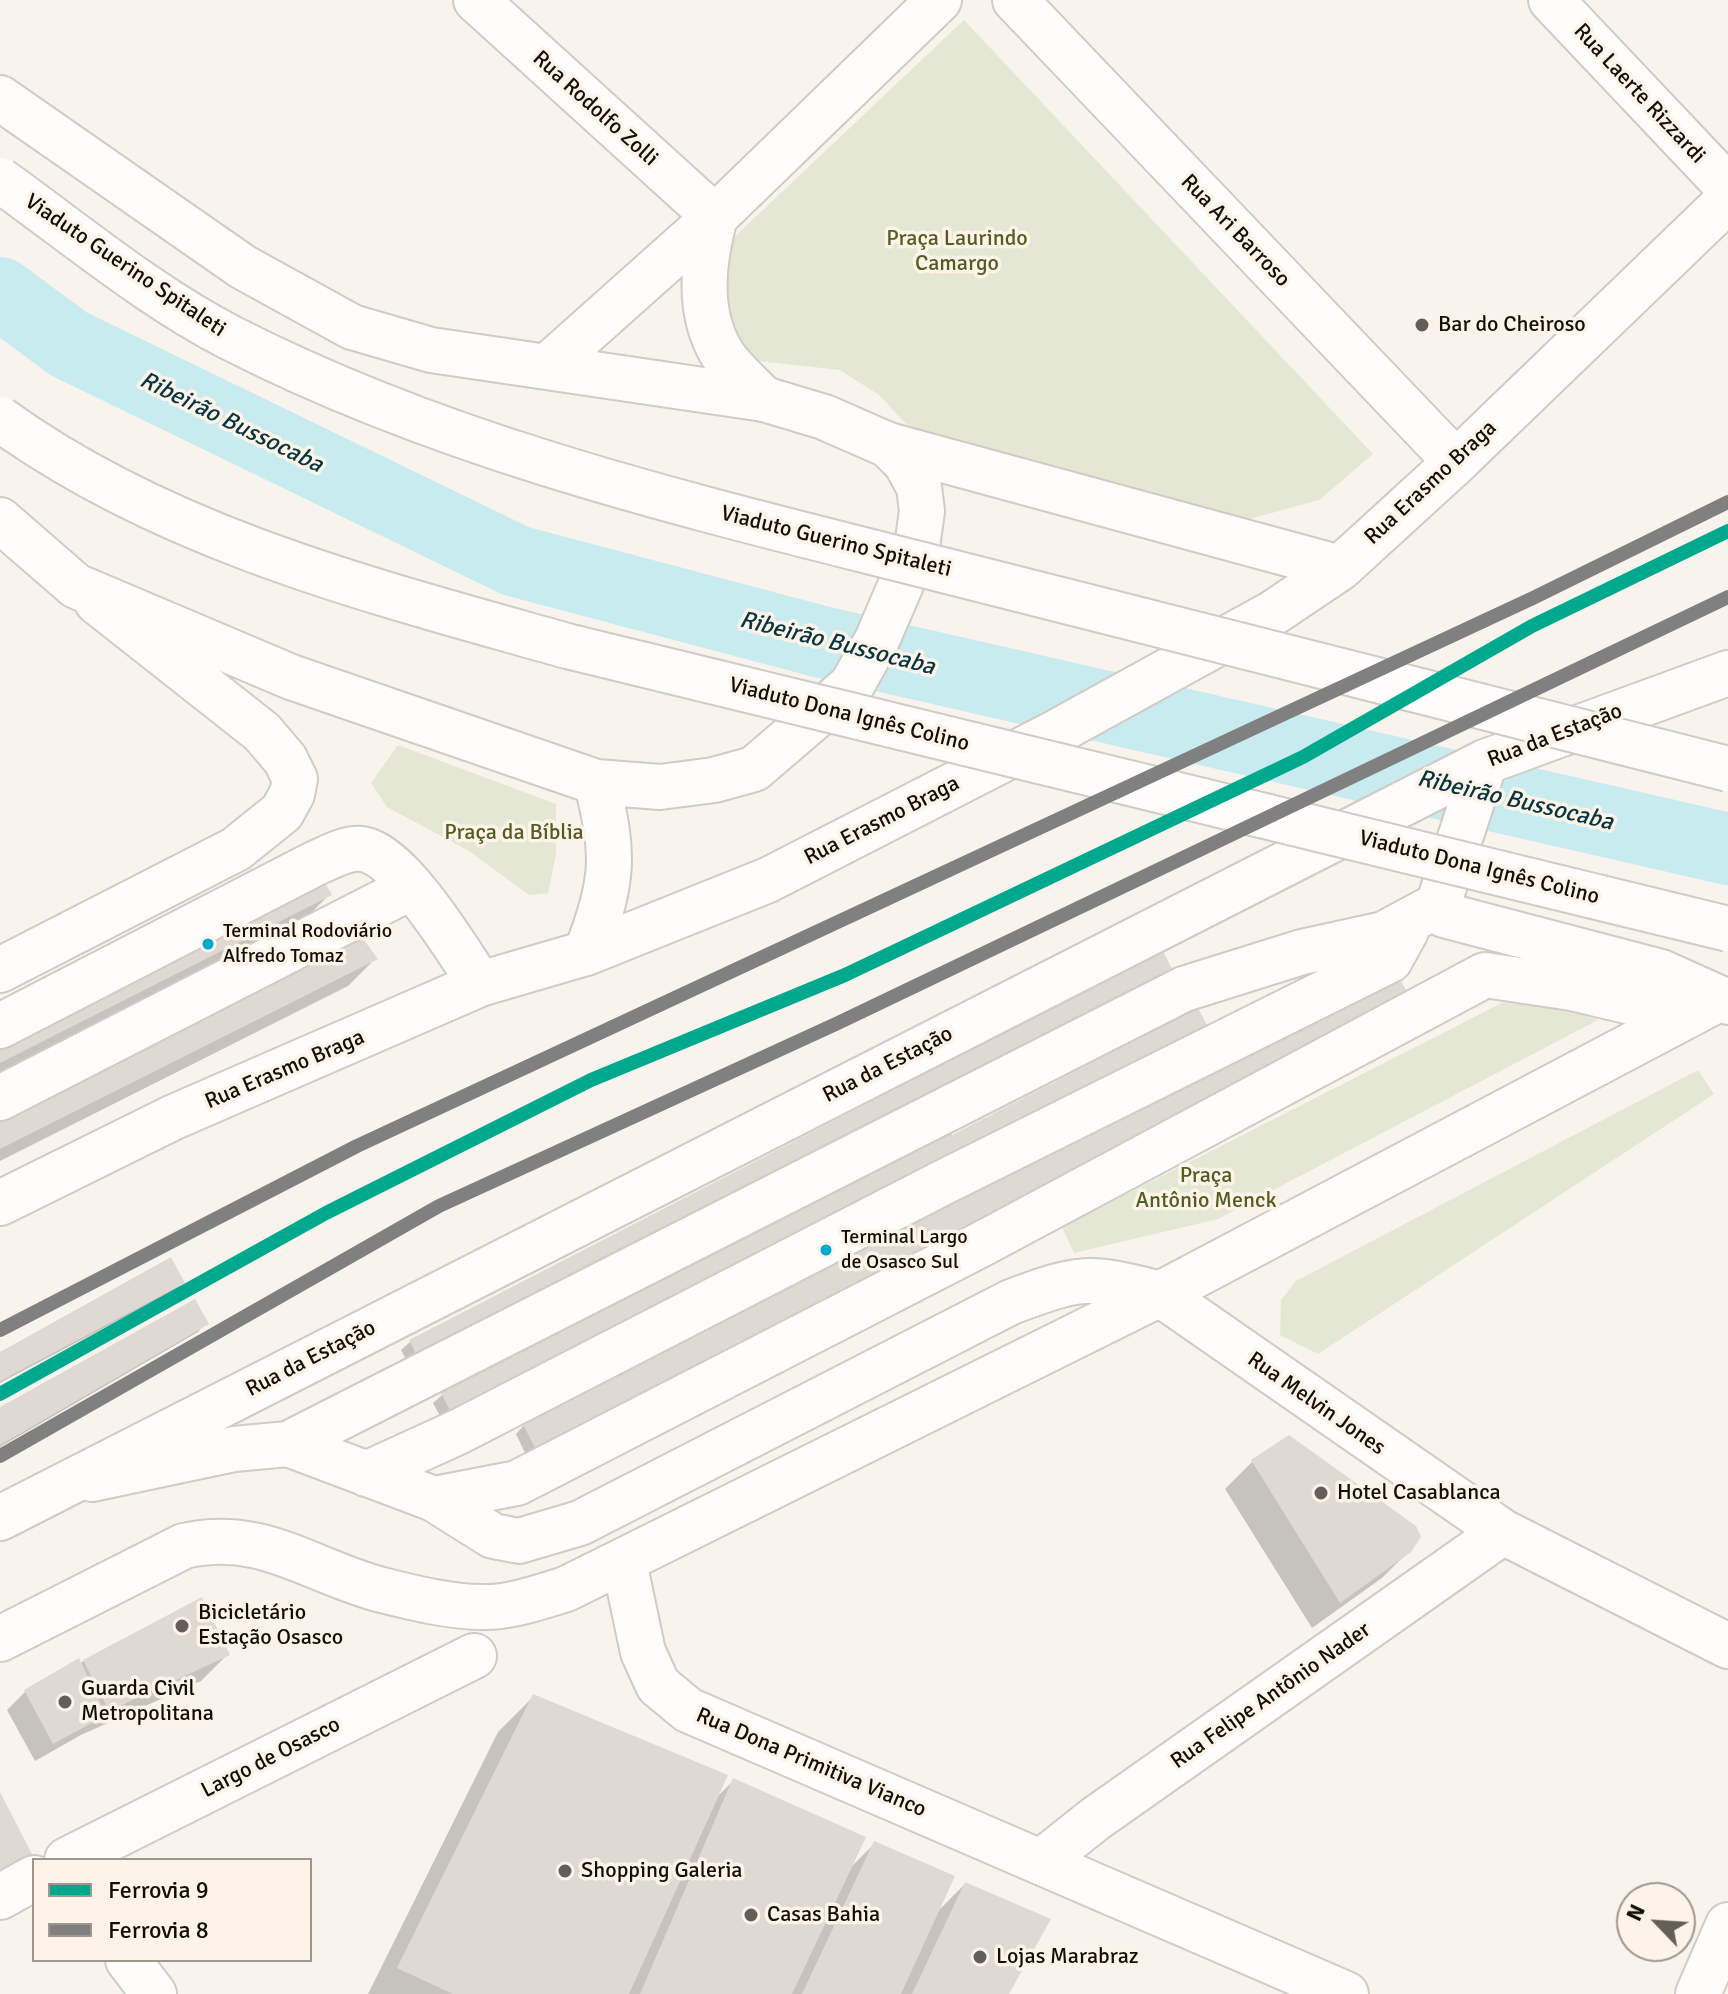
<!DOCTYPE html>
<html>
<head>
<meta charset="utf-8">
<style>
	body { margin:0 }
	#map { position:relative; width:1728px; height:1994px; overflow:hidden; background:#f8f3ed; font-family:Signika,sans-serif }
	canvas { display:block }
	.legend { position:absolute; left:32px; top:1858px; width:280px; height:104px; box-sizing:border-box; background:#fdf3e8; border:2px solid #9f978e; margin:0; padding:10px 14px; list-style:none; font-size:24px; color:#130e08 }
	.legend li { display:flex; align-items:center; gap:16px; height:40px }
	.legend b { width:40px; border:2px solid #9f978e }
	.north { position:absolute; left:1616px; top:1882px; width:80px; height:80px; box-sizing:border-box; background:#fdf3e8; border:2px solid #9f978e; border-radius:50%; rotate:295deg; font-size:22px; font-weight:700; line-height:32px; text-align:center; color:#130e08 }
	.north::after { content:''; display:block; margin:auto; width:28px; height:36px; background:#635e58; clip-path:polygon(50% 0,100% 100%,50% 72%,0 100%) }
</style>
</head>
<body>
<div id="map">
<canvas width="1728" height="1994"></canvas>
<ul class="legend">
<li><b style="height:10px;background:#00a88e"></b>Ferrovia 9</li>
<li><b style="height:10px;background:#808080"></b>Ferrovia 8</li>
</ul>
<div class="north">N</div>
</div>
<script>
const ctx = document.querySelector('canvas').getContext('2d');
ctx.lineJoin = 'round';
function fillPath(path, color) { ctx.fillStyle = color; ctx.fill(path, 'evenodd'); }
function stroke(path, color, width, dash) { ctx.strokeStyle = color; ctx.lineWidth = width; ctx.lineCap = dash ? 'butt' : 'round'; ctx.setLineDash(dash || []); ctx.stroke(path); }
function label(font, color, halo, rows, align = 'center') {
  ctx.font = font + ' Signika,sans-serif'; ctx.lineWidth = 7; ctx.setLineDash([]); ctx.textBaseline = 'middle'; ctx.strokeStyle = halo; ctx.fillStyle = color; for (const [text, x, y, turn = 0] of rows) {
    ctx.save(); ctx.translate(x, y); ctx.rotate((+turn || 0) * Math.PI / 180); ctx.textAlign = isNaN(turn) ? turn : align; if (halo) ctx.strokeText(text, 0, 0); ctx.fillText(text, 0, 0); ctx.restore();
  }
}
fillPath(new Path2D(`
	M964,20L1373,454L1319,500L1224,526L922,441L879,395L840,370L758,361L741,349L718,286L730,241Z
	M398,745L556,804V855L548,893L529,895L469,851L387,807L371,783Z
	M1502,1003L1558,1006L1598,1020L1218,1219L1074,1253L1062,1227Z
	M1698,1070L1714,1094L1318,1354L1280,1335L1281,1300L1296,1281Z`), '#e5e7d5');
fillPath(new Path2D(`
	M330,894L303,921L0,1075V1038Z
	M1162,953L933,1100L981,1189L527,1457L516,1434L524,1425L931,1216L918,1191L449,1433L433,1403L442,1395L901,1158L414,1375L401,1350L410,1342Z
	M375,959L348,986L0,1161V1115Z
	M183,1283L174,1291L0,1383V1354Z
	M206,1323L198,1332L0,1447V1409Z
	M1252,1462L1410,1550L1382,1578L1312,1628L1225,1489Z
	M228,1654L201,1681L81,1735L35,1761L7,1710L25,1692L84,1661Z
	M534,1696L715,1799L733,1781L850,1868L874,1844L936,1913L965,1884L1006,1994H368L498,1732Z`), '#0003');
stroke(new Path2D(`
	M0,293L69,344L516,561L822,642L1728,849`), '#c8ebf0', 72);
fillPath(new Path2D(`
	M320,873L332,895L0,1063V1036Z
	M361,936L378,959L0,1149V1113Z
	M1163,951L1174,973L945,1117L952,1135L1198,1008L1210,1031L1397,973L1411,1000L536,1450L523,1424L940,1209L932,1193L458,1426L441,1393L910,1151L423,1368L409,1340Z
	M171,1257L185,1283L0,1381V1352Z
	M195,1299L209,1324L0,1445V1407Z
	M1289,1435L1416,1526L1421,1537L1411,1552L1340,1603L1251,1460Z
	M202,1597L230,1655L109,1711L83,1660Z
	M79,1658L106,1715L53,1744L24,1690Z
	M533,1694L728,1775L629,1994H453L397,1968Z
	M733,1778L866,1837L792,1994H640Z
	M0,1792L34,1858L0,1876Z
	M874,1841L955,1876L901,1994H802Z
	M965,1882L1051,1919L1009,1994H912Z`), '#dfd9d3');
const minor = new Path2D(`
	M476,0L715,217
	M1015,0L1456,462
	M1551,0L1728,187
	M715,217C703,262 697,310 721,352C731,369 750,385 764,399
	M548,366L715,217L939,0
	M888,445L1340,568
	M0,970L236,849L282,812L292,794L295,779L285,759L262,732L97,602
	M0,1026L314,864C328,858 347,847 362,849C400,854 459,952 480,984
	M0,1098L412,887
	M0,1203L174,1117L480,984L586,953L768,880L1053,734L1273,613L1340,568L1456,462L1728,200
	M288,1444L434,1499L493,1536L519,1541L580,1523L1011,1302C1081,1276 1088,1275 1160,1294L1503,1532L1728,1646
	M366,1474L458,1432L944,1182L1390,960L1406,931
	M92,1479L234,1449L288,1444L1184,989L1302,952L1384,934L1438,905
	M434,1499L517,1483L980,1245L1485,975L1572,988L1635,1003L1717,1000
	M67,1860L474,1656
	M1041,1862L1095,1819L1503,1532
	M0,1897L34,1878
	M128,1960L154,1994
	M1698,1994L1728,1925`);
const major = new Path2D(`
	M0,98L243,267L352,327L431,350L764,399L824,417L888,445L906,463L919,487L922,511L917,547L877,640L852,685L754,769L714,780L660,787L596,782L291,677L76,586L0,520
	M1485,762L1438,905L1444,915L1661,972L1728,1002
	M586,953C613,885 616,853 596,782
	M0,1518L1485,762L1728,673
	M624,1562L643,1652L658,1685L688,1710L1346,1994
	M0,1639L184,1546C260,1528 309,1570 378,1589C410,1597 449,1607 482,1607C509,1608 540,1597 566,1589L1160,1294L1717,1000`);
stroke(minor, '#d0cbc5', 48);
stroke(major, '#d0cbc5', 48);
stroke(minor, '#fefdfc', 44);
stroke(major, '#fefdfc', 44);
const majorBridge = new Path2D(`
	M0,180C74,233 148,295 229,337C451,451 699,508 939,569C1202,635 1465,702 1728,769
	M0,419C166,539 372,591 567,646L1728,929`);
stroke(majorBridge, '#d0cbc5', 48, []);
stroke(majorBridge, '#fefdfc', 44);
stroke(new Path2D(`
	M0,1394L326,1213L591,1080L845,975L1303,757L1532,626L1728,531`), '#00a88e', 14);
stroke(new Path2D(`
	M0,1330L357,1146L1533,598L1728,502
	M0,1456L439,1206L838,1023L1728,597`), '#808080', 14);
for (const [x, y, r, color] of [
	[1422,325,8,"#635e58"],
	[208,944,7,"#00a9ce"],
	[826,1250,7,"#00a9ce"],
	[1321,1493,8,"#635e58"],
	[182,1626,8,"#635e58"],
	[65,1702,8,"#635e58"],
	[565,1871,8,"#635e58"],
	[751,1915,8,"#635e58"],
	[980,1957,8,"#635e58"]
]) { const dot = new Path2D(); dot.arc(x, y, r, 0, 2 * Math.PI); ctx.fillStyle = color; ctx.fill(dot); stroke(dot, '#fdf3e8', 3); }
label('20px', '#130e08', '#fdf3e8', [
	["Terminal Rodoviário",223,932],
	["Alfredo Tomaz",223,957],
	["Terminal Largo",841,1238],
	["de Osasco Sul",841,1263]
], 'left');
label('22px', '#130e08', '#fdf3e8', [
	["Rua Laerte Rizzardi",1639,94,47],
	["Rua Rodolfo Zolli",595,109,42],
	["Rua Ari Barroso",1235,231,46],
	["Viaduto Guerino Spitaleti",125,266,34],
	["Rua Erasmo Braga",1431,483,-43],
	["Viaduto Guerino Spitaleti",836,542,14],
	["Viaduto Dona Ignês Colino",849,715,14],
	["Rua da Estação",1555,736,-21],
	["Rua Erasmo Braga",882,821,-27],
	["Viaduto Dona Ignês Colino",1479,868,14],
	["Rua da Estação",888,1065,-27],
	["Rua Erasmo Braga",285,1070,-23],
	["Rua da Estação",311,1359,-27],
	["Rua Melvin Jones",1316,1404,35],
	["Rua Felipe Antônio Nader",1271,1696,-35],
	["Largo de Osasco",271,1758,-27],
	["Rua Dona Primitiva Vianco",811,1763,23]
]);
label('22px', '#525d22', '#fdf3e8', [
	["Praça Laurindo",957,239],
	["Camargo",957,264],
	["Praça da Bíblia",514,833],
	["Praça",1206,1176],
	["Antônio Menck",1206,1201]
]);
label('22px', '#130e08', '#fdf3e8', [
	["Bar do Cheiroso",1438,325],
	["Hotel Casablanca",1337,1493],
	["Bicicletário",198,1613],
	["Estação Osasco",198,1638],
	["Guarda Civil",81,1689],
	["Metropolitana",81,1714],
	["Shopping Galeria",581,1871],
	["Casas Bahia",767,1915],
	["Lojas Marabraz",996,1957]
], 'left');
label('italic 24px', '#06363f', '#fdf3e8', [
	["Ribeirão Bussocaba",231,423,26],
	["Ribeirão Bussocaba",837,644,14],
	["Ribeirão Bussocaba",1515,801,13]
]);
</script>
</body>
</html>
